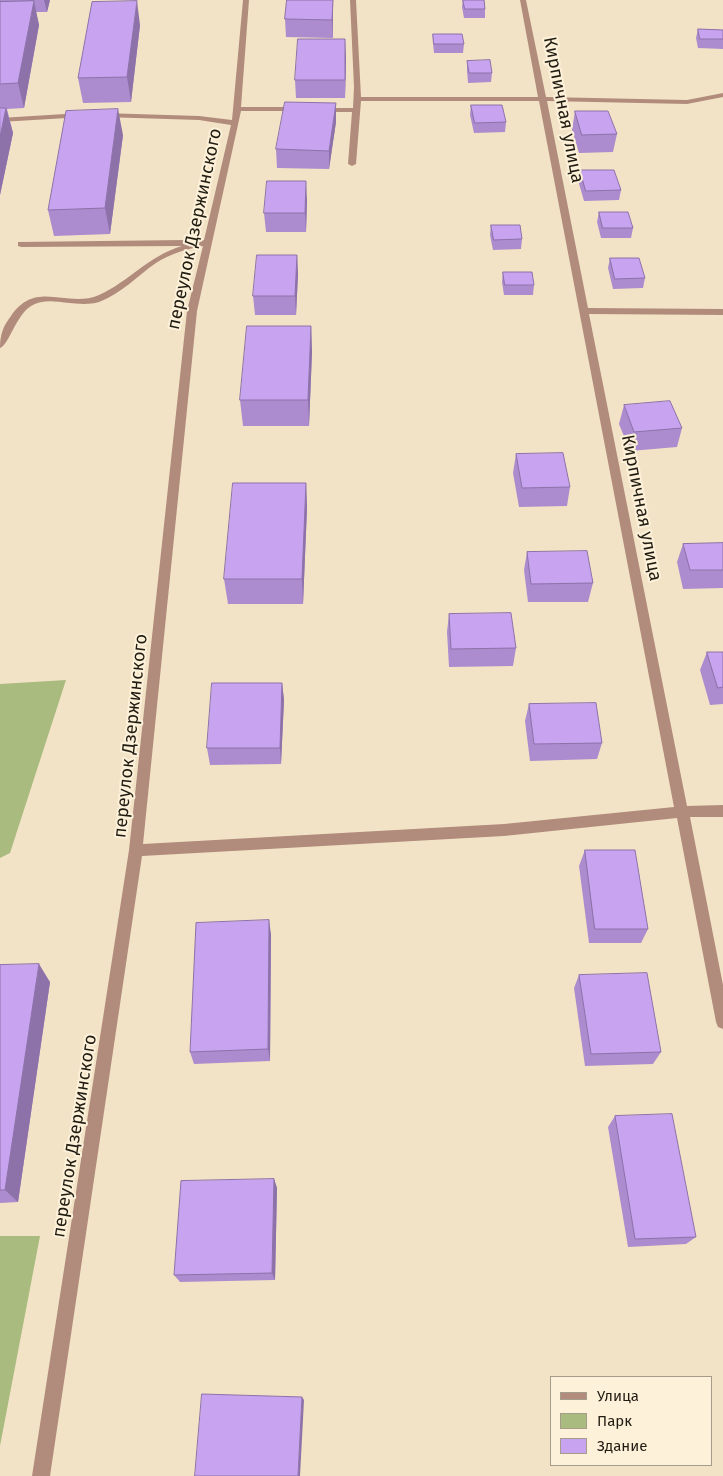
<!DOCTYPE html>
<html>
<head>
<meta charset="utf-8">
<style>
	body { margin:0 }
	#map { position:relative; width:723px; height:1476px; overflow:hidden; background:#f3e3c6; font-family:"Fira Sans",sans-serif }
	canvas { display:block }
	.legend { position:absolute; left:550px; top:1376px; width:162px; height:90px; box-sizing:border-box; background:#fdf1da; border:1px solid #a59c8a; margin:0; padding:6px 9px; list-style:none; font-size:15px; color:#211c11 }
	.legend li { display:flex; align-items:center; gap:10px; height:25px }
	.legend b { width:25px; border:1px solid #a59c8a }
</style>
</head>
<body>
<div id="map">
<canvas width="723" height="1476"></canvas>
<ul class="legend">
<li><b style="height:6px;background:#b18c7c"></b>Улица</li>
<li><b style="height:14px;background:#a9bb7f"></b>Парк</li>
<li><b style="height:14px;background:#c8a3f0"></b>Здание</li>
</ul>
</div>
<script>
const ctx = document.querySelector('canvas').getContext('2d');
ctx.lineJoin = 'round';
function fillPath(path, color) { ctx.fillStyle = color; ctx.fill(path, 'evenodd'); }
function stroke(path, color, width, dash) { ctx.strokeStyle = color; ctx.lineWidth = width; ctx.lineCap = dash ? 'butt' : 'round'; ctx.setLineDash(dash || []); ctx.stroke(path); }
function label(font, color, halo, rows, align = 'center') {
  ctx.font = font + ' "Fira Sans",sans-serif'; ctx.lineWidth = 4; ctx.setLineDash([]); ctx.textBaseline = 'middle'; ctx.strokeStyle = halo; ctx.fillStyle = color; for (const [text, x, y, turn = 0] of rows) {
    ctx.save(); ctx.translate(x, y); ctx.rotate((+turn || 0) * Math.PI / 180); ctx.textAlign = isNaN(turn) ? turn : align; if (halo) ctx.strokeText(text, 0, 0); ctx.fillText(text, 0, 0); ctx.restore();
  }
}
fillPath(new Path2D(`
	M66,680L10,853L0,858V684Z
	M0,1236H40L0,1446Z`), '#a9bb7f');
fillPath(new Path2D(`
	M243,0H249L241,107H299L303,109L299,111H241L197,311L143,844L504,824L674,807L539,101H361L356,164L352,166L348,164L352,112H319L315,110L319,108H353L354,87L350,0H356L361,97H538L520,0H526L546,97L687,100L723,93V97L687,104L547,101L588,308L723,309V315L589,314L687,806L723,805V817H690L723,985V1029L718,1027L716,1022L677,818L504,836L142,856L50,1476H32L129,850L187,311L203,246C186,249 170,254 156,263C137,276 121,294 99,302C75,309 50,294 31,306C16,315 9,345 0,348C0,335 3,326 11,316C36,279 67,309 99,295C130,281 148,256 182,246L21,247L18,246V242L185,240L188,241L189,244L204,240L231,125L199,120L103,117L99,115L103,113L199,116L232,120Z
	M81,113L85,115L84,117L0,122V118Z`), '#b18c7c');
fillPath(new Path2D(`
	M0,0H50L47,12H36L39,25L24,108L7,109L13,133L0,195Z
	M287,0H333V38L286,37L285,19Z
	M463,0H484L485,9V18H464L462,7Z
	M140,25L131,102L83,103L78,78Z
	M698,29L723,30V49L698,48L696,38Z
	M433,34L464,44L463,53H434L433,43Z
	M346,57L345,98H296L295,80Z
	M467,61L492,73L491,82L468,83L467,70Z
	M336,103V122L329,169L277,168L276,149Z
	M471,105L506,122L505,132L474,133L470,115Z
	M575,111L617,134L613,152L579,153L572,130Z
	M123,135L110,234L54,236L48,210Z
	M580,170L621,190L619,200L584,201L578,180Z
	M307,200L306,232H266L264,213Z
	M599,212L633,228L631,238H601L597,222Z
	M491,225L522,239L521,249L493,250L490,235Z
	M297,255L298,274L296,315H255L253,296Z
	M610,258L645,278L643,288L613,289L608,268Z
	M503,272L534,285L533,295H504L502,282Z
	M311,326L312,352L309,426H243L240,400Z
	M624,405L682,428L677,447L630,451L619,424Z
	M516,454L570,487L567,506L519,507L513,473Z
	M306,483L307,508L303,604H228L224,579Z
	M723,543V588L683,589L677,562L683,544Z
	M527,552L593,583L588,602H528L524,570Z
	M449,614L516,648L513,666L449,667L447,632Z
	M707,652H723V704L710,705L700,670Z
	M282,683L284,700L281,764L210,765L207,748Z
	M529,704L602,743L597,759L530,761L525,721Z
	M585,850L648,929L641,943H589L579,866Z
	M271,934L270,1061L194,1064L190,1052Z
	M0,965L50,982L18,1202L0,1203Z
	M579,975L661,1052L653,1064L585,1066L574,988Z
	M615,1116L696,1237L686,1244L628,1247L608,1127Z
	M274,1179L277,1188L275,1280L180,1282L174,1275Z`), '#ac8cce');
fillPath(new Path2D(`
	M44,0H50L47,12Z
	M333,0V38L332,20Z
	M34,1L39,25L24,108L18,83Z
	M137,1L140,25L131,102L127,77Z
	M345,39L346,57L345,98Z
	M336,103V122L329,169V151Z
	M6,108L13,133L0,195V137Z
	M118,109L123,135L110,234L105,208Z
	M306,181L307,200L306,232L305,213Z
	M297,255L298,274L296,315L295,296Z
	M311,326L312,352L309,426L308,400Z
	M306,483L307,508L303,604L302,579Z
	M282,683L284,700L281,764L280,748Z
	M269,920L271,934L270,1061L268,1049Z
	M39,964L50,982L18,1202L5,1190Z
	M274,1179L277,1188L275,1280L272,1273Z
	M302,1397L304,1400L300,1476H298Z`), '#8c72a8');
const building = new Path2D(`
	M287,0H333L332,20L285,19Z
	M463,0H484L485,9H465Z
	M34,1L18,83L0,84V2Z
	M137,1L127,77L78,78L92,2Z
	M698,29L723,30V39H700Z
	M433,34H462L464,44H434Z
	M298,39H345V80H295Z
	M490,60L492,73H469L467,61Z
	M285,102L336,103L329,151L276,149Z
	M471,105H502L506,122L475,123Z
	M0,108H6L0,137Z
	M118,109L105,208L48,210L66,111Z
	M575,111H608L617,134L582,135Z
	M580,170H614L621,190L586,191Z
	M267,181H306L305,213H264Z
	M599,212H628L633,228H603Z
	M491,225H520L522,239L494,240Z
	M257,255H297L295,296H253Z
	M610,258H639L645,278L615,279Z
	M503,272H532L534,285H505Z
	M247,326H311L308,400H240Z
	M670,401L682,428L634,432L624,405Z
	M563,453L570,487L522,488L516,454Z
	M233,483H306L302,579H224Z
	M723,543V570H690L683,544Z
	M587,551L593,583L531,584L527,552Z
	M511,613L516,648L451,649L449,614Z
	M707,652H723V687L718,688Z
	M212,683H282L280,748H207Z
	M596,703L602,743L534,744L529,704Z
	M585,850H635L648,929H595Z
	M269,920L268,1049L190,1052L196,923Z
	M39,964L5,1190H0V965Z
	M647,973L661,1052L591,1054L579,975Z
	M672,1114L696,1237L635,1239L615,1116Z
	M274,1179L272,1273L174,1275L181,1181Z
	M202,1394L302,1397L298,1476H195Z`);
fillPath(building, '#c8a3f0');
stroke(building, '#8c72a8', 1);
label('18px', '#211c11', '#fdf1da', [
	["Кирпичная улица",563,110,79],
	["переулок Дзержинского",195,229,-78],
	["Кирпичная улица",641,508,79],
	["переулок Дзержинского",131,736,-84],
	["переулок Дзержинского",75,1136,-81]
]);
</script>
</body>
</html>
